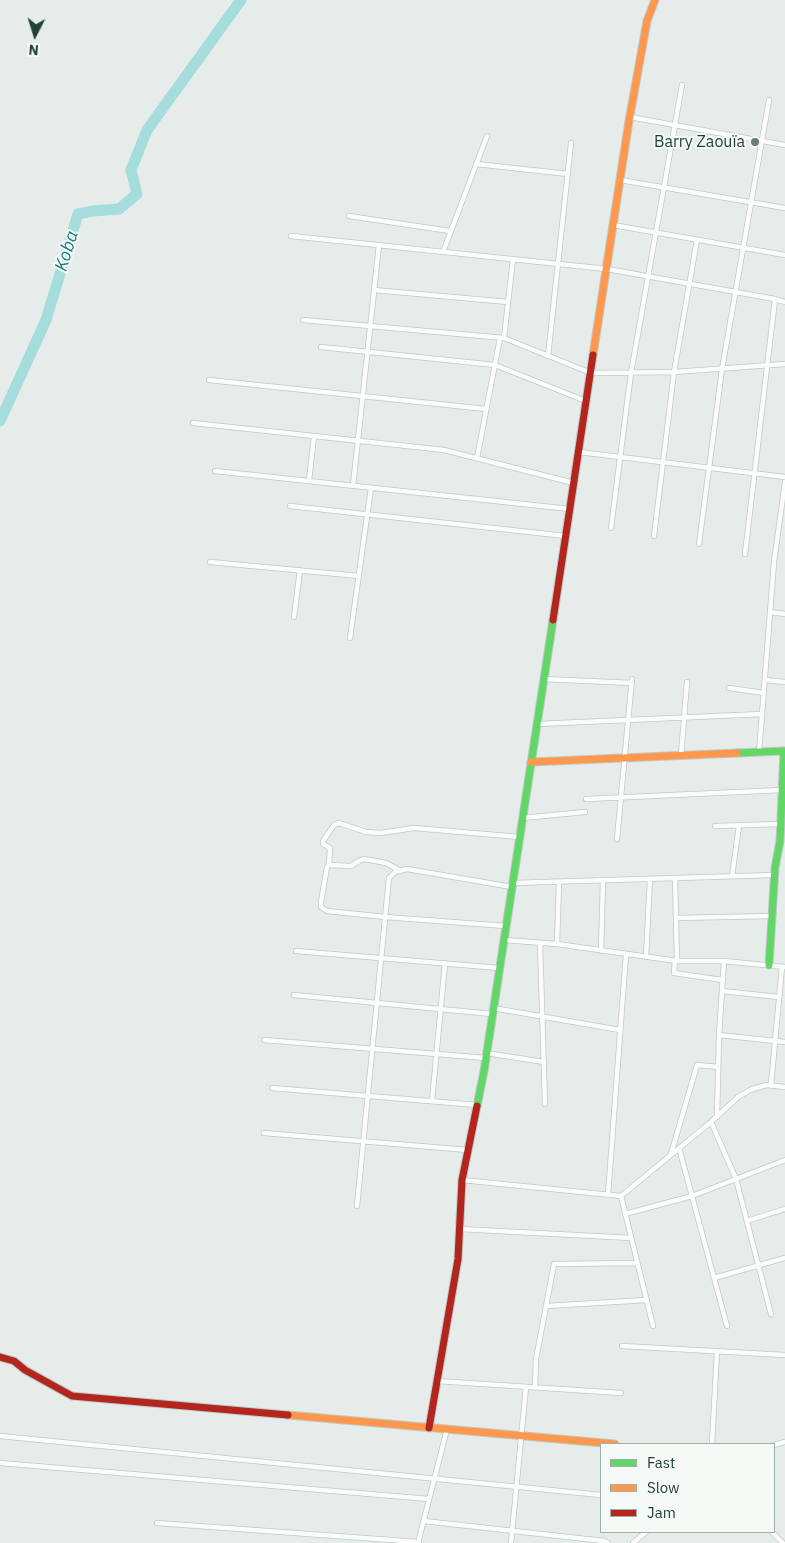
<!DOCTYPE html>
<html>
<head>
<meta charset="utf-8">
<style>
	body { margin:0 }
	#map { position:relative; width:785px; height:1543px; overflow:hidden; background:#e6ece9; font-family:"IBM Plex Sans",sans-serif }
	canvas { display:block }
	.legend { position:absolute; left:600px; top:1443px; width:175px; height:90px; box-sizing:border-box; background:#f5faf7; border:1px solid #a1b0a9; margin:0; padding:6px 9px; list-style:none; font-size:15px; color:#224135 }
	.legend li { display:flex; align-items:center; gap:10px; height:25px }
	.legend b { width:25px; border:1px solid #a1b0a9 }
	.north { position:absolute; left:10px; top:10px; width:50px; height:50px; -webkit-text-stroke:4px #f5faf7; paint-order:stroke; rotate:185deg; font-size:14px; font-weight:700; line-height:20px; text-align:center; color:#224135 }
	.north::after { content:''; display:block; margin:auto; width:18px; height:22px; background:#224135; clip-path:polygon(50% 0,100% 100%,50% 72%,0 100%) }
</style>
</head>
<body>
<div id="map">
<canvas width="785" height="1543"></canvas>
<ul class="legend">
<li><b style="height:6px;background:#63d668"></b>Fast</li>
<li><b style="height:6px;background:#ff974d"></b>Slow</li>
<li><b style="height:6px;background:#b3261e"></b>Jam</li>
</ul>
<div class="north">N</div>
</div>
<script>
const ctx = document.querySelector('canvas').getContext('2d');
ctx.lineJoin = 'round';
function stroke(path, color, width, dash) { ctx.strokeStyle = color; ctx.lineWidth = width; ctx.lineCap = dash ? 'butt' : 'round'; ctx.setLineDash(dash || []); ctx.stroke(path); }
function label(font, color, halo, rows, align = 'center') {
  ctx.font = font + ' "IBM Plex Sans",sans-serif'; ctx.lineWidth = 4; ctx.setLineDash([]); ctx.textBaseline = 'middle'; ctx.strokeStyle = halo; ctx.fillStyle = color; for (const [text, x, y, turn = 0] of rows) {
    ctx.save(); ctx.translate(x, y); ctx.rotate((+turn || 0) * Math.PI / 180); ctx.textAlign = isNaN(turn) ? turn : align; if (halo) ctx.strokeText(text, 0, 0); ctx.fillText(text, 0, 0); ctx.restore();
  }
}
stroke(new Path2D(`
	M0,421L46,320L78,214L93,211L119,209L137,194L131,170L147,130L241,0`), '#a5dcdc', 11);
const street = new Path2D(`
	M630,117L785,145
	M476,164L568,174
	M620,180L785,208
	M349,216L450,231
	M613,225L785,255
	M291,236L607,269L775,299L785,302
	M443,252L487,136
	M374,290L508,302
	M303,320L504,338L591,373L674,372L785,364
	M504,338L513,259
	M321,347L495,365L586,401
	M548,356L571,143
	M209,380L486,409
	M193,423L444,450L574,483
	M579,452L785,477
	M477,458L500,338
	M215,471L570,509
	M309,481L314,436
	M353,486L379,245
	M290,506L566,536
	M611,528L631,373L682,85
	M654,536L674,372L697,240
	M699,544L722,369L769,100
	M745,554L775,299
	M210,562L359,576
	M770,612L785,614
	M294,617L300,570
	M350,638L371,488
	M544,679L632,683
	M765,680L785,682
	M729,688L764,693
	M537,724L762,714
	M759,752L774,562L785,482
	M681,756L687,682
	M586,799L782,790
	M522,818L585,812
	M715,826L781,824
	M617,839L632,679
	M329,865L330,848L323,844V841L334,825L338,823L342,824L366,832L381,833L414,828L520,837
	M399,870L386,863L364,859L359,861L351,866L329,865L327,867L321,902V907L327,911L385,917L506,926
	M732,876L739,826
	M675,878L677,961
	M512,883L774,875
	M676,918L772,916
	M504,940L557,944L677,961H724L785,967
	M540,943L545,1104
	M557,944L559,882
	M296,951L499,968
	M601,951L603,880
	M646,957L650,879
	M675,961L674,973L722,980
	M722,991L779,997
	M294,995L492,1014
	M493,1008L620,1030
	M719,1035L785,1042
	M264,1040L486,1058
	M486,1053L544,1062
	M771,1085L782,967
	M272,1088L477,1105
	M432,1101L445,963
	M717,1117L719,1035L724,961
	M711,1122L736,1179L771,1314
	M264,1133L468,1150
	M679,1148L727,1326
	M671,1154L697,1065L718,1067
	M462,1180L621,1196L711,1122L738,1097L752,1089L767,1085L785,1087
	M608,1195L626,954
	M621,1196L653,1326
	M357,1206L389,878L395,872L407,869L512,887
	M625,1214L692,1196L785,1160
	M747,1221L785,1209
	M460,1229L631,1238
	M714,1278L785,1258
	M546,1306L647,1300
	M622,1346L785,1355
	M437,1381L621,1393
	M535,1387L536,1359L554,1264L637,1263
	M0,1436L601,1495
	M712,1444L717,1351
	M774,1445L785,1442
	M0,1463L429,1499
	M424,1521L604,1541L608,1543
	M157,1523L419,1542
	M772,1532L783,1543
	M418,1543L447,1429
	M511,1543L526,1387
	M633,1543L646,1532`);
const fast = new Path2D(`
	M737,753L784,751L780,841L775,868L769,965
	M477,1106L484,1071L553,620`);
const slow = new Path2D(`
	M593,355L629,121L647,21L655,0
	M531,762L737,753
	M288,1415L615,1444`);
const jam = new Path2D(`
	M553,620L593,355
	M0,1357L14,1361L25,1370L72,1396L288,1415
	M429,1428L458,1259L462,1180L477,1106`);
stroke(street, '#c3c9c6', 6);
stroke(fast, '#bfc8c4', 9);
stroke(slow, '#bfc8c4', 9);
stroke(jam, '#bfc8c4', 9);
stroke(street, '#fbfcfc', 4.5);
stroke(fast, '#63d668', 7);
stroke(slow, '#ff974d', 7);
stroke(jam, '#b3261e', 7);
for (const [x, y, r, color] of [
	[755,142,5,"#677d74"]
]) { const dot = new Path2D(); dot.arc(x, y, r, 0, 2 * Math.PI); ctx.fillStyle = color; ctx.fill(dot); stroke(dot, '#f5faf7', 2); }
label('16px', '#224135', '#f5faf7', [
	["Barry Zaouïa",745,142]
], 'right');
label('italic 18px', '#177e82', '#f5faf7', [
	["Koba",67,251,-73]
]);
</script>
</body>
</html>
